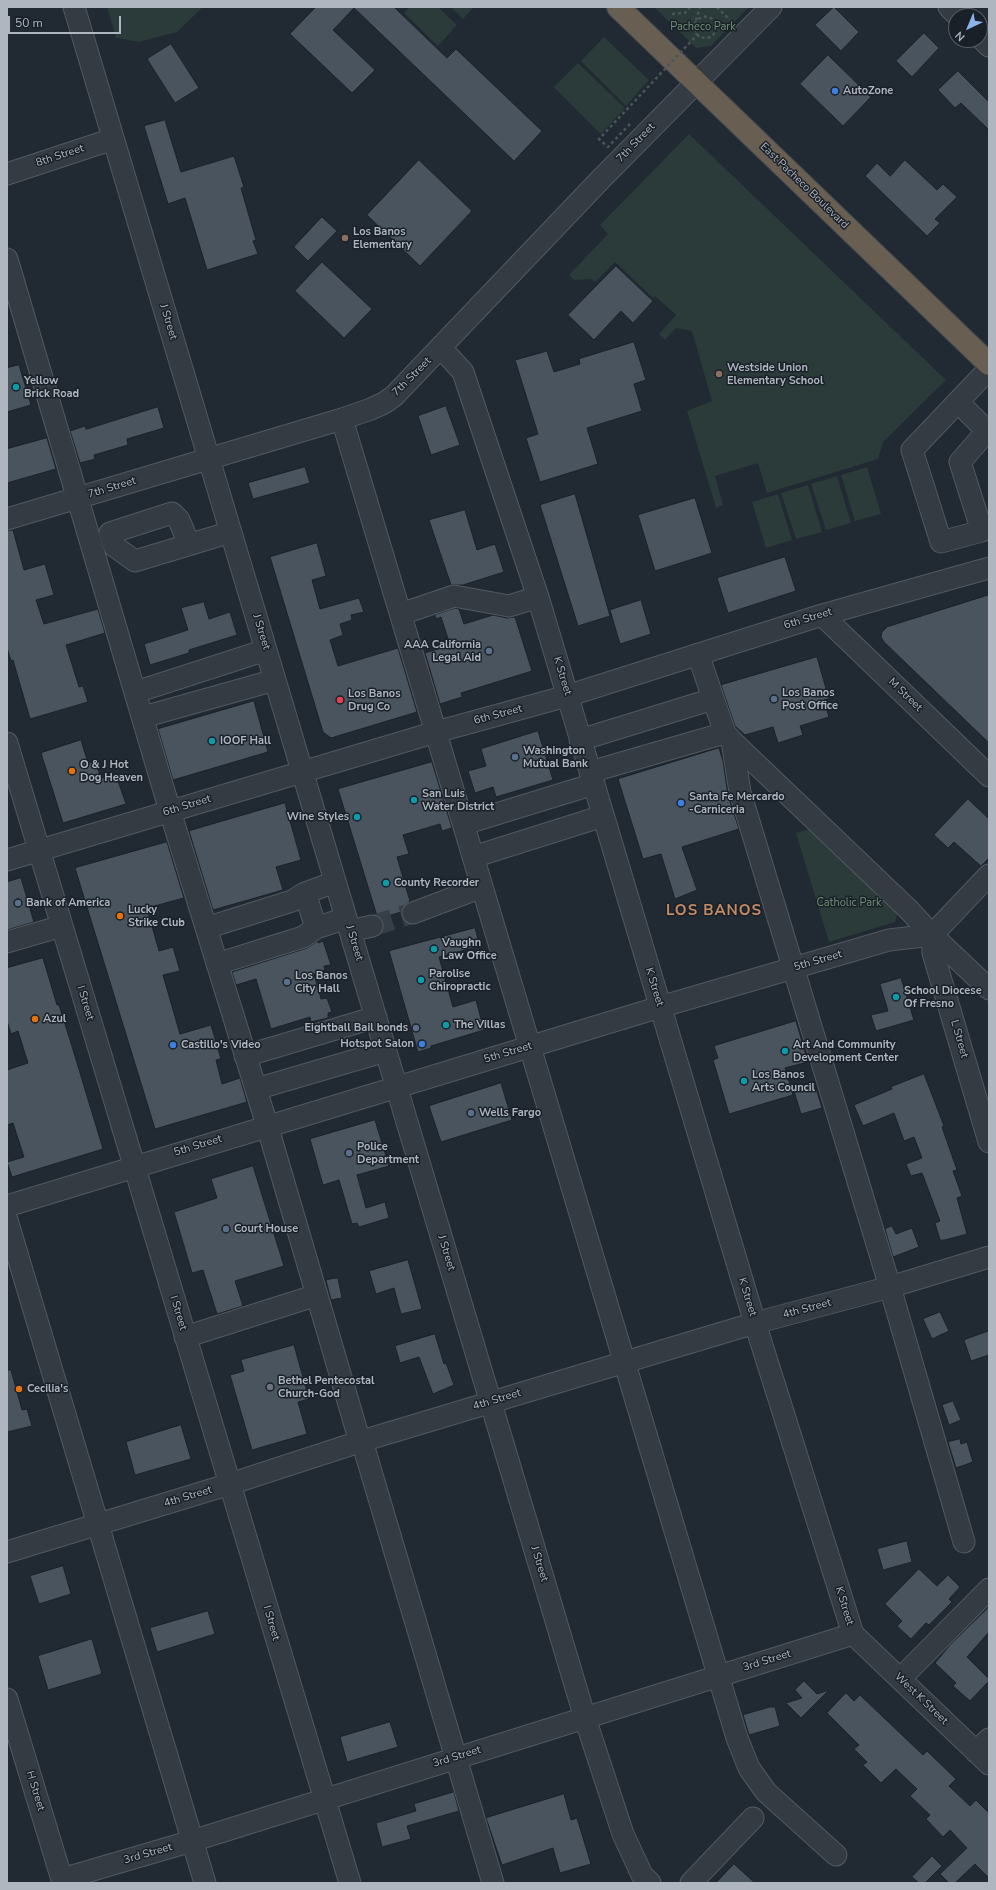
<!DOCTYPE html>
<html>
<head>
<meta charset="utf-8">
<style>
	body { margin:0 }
	#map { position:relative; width:996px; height:1890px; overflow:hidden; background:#212932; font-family:"Nunito Sans",sans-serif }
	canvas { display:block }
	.frame { position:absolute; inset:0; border:8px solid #afb6c0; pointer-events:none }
	.north { position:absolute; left:948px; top:8px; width:40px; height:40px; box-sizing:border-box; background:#1a2028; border:1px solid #565c65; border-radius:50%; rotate:224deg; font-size:11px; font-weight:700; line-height:16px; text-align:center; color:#afb6c0 }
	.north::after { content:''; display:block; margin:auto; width:14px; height:18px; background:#8bb3e9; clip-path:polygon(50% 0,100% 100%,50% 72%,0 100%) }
	.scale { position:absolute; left:8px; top:16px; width:113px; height:18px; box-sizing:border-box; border:2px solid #afb6c0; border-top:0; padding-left:5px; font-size:12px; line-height:14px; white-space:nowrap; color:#afb6c0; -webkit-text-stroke:3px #1a2028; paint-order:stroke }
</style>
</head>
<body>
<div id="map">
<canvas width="996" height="1890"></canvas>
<div class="frame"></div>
<div class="north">N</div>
<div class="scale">50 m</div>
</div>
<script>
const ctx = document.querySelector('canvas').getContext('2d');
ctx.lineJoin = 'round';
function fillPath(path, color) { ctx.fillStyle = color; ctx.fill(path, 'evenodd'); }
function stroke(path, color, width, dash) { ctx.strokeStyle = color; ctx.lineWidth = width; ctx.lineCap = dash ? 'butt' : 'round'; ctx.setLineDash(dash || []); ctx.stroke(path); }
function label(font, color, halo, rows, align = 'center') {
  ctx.font = font + ' "Nunito Sans",sans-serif'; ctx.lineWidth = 3; ctx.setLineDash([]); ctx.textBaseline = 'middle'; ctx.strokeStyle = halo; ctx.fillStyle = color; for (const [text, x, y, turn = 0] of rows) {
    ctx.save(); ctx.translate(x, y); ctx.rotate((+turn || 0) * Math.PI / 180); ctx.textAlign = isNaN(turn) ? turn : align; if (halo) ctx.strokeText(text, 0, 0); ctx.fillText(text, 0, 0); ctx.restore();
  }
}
fillPath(new Path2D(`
	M107,7H203L177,32L139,42L116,38Z
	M410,7H438L457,25L438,46L404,13Z
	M451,7H474L463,19Z
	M654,7H749L711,46L696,48Z
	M604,37L649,80L626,106L581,61Z
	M578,63L625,108L601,134L554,87Z
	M689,134L946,380L883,442L878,459L767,493L758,463L715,476L723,505L716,508L687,411L712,401L692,331L676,328L665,340L659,334L676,315L655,296L653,298L615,262L595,282L591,279L574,280L569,275L608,234L600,225Z
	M867,467L881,514L855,521L841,475Z
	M837,476L851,523L826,530L811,484Z
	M808,485L822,532L796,539L781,493Z
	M778,494L792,540L766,548L752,502Z
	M814,828L899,908L895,922L829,942L796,833Z`), '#2a3b3a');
const building = new Path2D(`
	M316,7H394L447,58L456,49L542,131L514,161L354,8L333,30L375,70L352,93L290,34Z
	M834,7L859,32L841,51L815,25Z
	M924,33L939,48L912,77L896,61Z
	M171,44L199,88L175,103L147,59Z
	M828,55L871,97L843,126L800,84Z
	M958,71L989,102V130L961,103L955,108L938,90Z
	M165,120L181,172L234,156L244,187L241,188L256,240L253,241L258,254L207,270L185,198L168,204L144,126Z
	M419,160L472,211L420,266L367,215Z
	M905,160L937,190L943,184L957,197L935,219L940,223L927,236L865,176L877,163L890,176Z
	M322,217L337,231L308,261L294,247Z
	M322,262L372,309L344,338L295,291Z
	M616,266L653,301L633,323L621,311L594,340L568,315Z
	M634,342L646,380L634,384L642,411L587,428L598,464L540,482L526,438L538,434L515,360L547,351L554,372L580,364L579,359Z
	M19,365L31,405L7,412V368Z
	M446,406L460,445L431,455L418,416Z
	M158,407L164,428L127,439L128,445L94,455L95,459L80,463L70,431L85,426L86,429Z
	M47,438L56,469L7,483V449Z
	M305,467L310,483L253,499L248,483Z
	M575,494L610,616L578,626L540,505Z
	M695,498L712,553L655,571L638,515Z
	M465,510L477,550L495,544L504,572L463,585H451L429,520Z
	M13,530L24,570L45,564L54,595L36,600L44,624L98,609L105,633L66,645L79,687L83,686L88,702L30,719L13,660L11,661L7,648V531Z
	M317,543L326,576L312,580L320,609L359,598L364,612L351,615L352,620L340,624L343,635L330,640L338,666L398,648L417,712L331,738L323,732L270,557Z
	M785,557L796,591L728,613L717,578Z
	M989,595V743L884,642L881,637L882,632L887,627Z
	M641,600L651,634L620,644L610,610Z
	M204,602L209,619L230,612L237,635L189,650V653L150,665L144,644L188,630L181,608Z
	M455,608L459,609L464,624L493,615L507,618L515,617L532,671L461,693L462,697L440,704L425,653L450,645L441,617L436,619L435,615Z
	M817,657L829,699L824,700L829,717L800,726L803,735L778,743L773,727L745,735L735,726L721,685Z
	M254,701L268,752L173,780L158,729Z
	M538,731L553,780L496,797L493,787L475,793L468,771L486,766L481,749Z
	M81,740L88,763L95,761L101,778L111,774L112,779L117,778L126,804L63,823L41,753Z
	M719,748L723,761L728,795L739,829L682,847L697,890L675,899L661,854L643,859L618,779Z
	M432,762L452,828L442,831L440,824L403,835L409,854L397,857L410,901L404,906L401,912L381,918L377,916L338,789Z
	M968,799L989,819V858L981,866L954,842L948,848L934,835Z
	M285,803L301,860L276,867L283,890L213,910L189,831Z
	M167,842L184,898L147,908L159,951L173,947L180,971L163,975L180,1034L211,1025L221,1059L216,1060L222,1084L240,1078L247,1102L155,1129L75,868Z
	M21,878L34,922L7,930V882Z
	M475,928L480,946L439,957L453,1007L476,1000L484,1030L431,1046V1048L418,1052L389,951Z
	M318,941V943L323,941L331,965L324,966L325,970L314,974L321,999L327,998L332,1012L328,1013V1018L311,1022L310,1017L271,1029L256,979L236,985L232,972L307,948Z
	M43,958L57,1005H59L71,1043L103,1149L12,1177L7,1162L24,1157L13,1123L7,1125V1070L28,1063L18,1031L11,1034L7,1021V968Z
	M901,978L914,1020L876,1031L871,1015L888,1011L880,984Z
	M796,1021L808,1062L785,1068L793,1095L729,1114L713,1060L718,1058L714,1046Z
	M924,1074L944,1126L942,1127L957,1170L953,1171L962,1196L957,1198L967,1234L945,1240H940L935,1223L940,1221L922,1173L911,1176L906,1164L922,1158L914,1137L904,1141L894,1113L863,1126L854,1105L892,1089L891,1087Z
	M501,1083L512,1120L441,1142L429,1106Z
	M815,1085L822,1108L801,1114L794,1091Z
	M375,1120L389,1166L357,1175L366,1208L385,1202L389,1218L359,1227L357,1223L352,1224L339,1180L323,1185L310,1139Z
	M253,1166L284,1266L235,1281L243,1306L217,1314L203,1270L192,1273L174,1212L217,1198L211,1179Z
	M892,1226L896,1234L912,1228L919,1247L893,1257L885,1229Z
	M408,1260L422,1309L401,1314L394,1288L376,1294L369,1271Z
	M338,1278L342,1298L331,1300L326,1280Z
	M940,1312L949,1331L932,1339L923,1319Z
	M989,1331V1355L971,1361L964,1340Z
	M435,1334L444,1364L446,1363L454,1385L433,1394L419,1357L400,1363L395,1346Z
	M294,1345L309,1399L298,1402L307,1434L252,1450L230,1375L244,1371L241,1360Z
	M7,1370H11L22,1410L27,1409L32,1426L7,1432Z
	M953,1401L961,1420L949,1425L942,1405Z
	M181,1425L191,1459L135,1475L126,1442Z
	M960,1439L961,1444L967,1442L973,1462L956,1468L948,1442Z
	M907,1541L912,1562L883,1570L877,1549Z
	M63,1566L71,1594L39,1604L30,1576Z
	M919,1569L937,1586L948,1575L960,1587L949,1599L952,1602L929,1625L926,1623L911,1639L897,1626L902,1621L885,1604Z
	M989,1607V1632L967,1657L989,1679V1681L970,1701L953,1686L956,1683L935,1663L950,1645Z
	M208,1611L215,1634L157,1652L150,1628Z
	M92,1639L102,1674L48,1690L38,1656Z
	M804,1681L817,1694L829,1690L801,1718L786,1703L802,1698L795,1690Z
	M846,1693L854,1701L860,1695L923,1755L927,1751L956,1779L949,1786L970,1806L976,1800L989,1813V1878L975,1864L955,1883H949L940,1874L967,1848L950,1830L943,1837L926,1819L930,1815L910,1796L917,1789L896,1769L881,1783L863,1765L867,1762L854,1749L859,1745L827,1713Z
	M770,1707H775L780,1726L749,1735L743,1715Z
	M390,1722L398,1747L347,1762L340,1737Z
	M454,1792L459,1811L407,1826L411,1839L382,1847L376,1823L416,1811L414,1804Z
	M564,1794L571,1820L577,1818L591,1864L560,1873L553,1848L502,1865L486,1818Z
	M932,1856L942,1866L925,1883H919L912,1877Z
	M734,1864L755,1883H716Z`);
fillPath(building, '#4a545e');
stroke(building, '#1c222a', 1);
stroke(new Path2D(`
	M372,926L413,913`), '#363e47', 21, [21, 10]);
const minor = new Path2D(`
	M74,7L585,1718L623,1834L642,1875L650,1883
	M949,7L958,16
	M980,37L989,46
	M7,174L113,139
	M7,259L170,811L267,1125L360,1442
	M441,348L463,372L538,597L755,1323L853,1634L989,1764
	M958,402L987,431L960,462L982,531L941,542L912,450L989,369
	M342,419L737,1738L749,1768L766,1792L836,1855
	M7,519L342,419L371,409L384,403L394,396L600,180L771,7
	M189,544L179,520L172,513L110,533L114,546L135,561L231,532
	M401,614L454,596L509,606L538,597
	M822,615L989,776
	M698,654L725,733L732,741L909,910L932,935L989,989
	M136,692L266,650
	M143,717L275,680
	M580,740L713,699
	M732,741L740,792L890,1287L964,1542
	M7,743L350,1883
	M590,772L725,733
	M464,824L594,784
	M473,857L603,816
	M7,860L436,732L567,696L822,615L989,568
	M305,893L316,928
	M413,913L482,887
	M206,928L292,901L305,893L335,882
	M350,931L372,926
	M932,935L933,953L989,1142
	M7,942L62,926
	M217,964L303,937L316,928L346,918
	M245,1056L376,1017
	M256,1089L386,1051
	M7,1206L660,1007L889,940L932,935L989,875
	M7,1220L205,1883
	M185,1337L317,1295
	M362,1441L493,1883
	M7,1552L230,1484L362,1441L755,1323L890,1287L989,1257
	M900,1679L989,1589
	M7,1699L63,1883
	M976,1752L989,1739
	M62,1879L192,1841L853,1634
	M691,1883L753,1818`);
const highway = new Path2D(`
	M618,7L989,364`);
stroke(minor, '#525961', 23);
stroke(highway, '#3f464e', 24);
stroke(new Path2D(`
	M717,7L732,22
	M672,14L685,13L690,7
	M699,37L694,27L700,7`), '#485658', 2.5, [3, 3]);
stroke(minor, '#343b43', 21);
stroke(highway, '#685f52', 22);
stroke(new Path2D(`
	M630,124L608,147L599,139L697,35C686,15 718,8 716,31C711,38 708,39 699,37`), '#485658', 2.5, [3, 3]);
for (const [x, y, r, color] of [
	[835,91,4,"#3f7fe0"],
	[345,238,4,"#8d6e63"],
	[719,374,4,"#8d6e63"],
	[16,387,4,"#0f9aa8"],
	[489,651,4,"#5c6f8a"],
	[774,699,4,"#5c6f8a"],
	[340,700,4,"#e0444e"],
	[212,741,4,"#0f9aa8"],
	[515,757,4,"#5c6f8a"],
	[72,771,4,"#e8710a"],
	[414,800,4,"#0f9aa8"],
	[681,803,4,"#3f7fe0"],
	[357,817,4,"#0f9aa8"],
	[386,883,4,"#0f9aa8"],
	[18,903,4,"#5c6f8a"],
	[120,916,4,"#e8710a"],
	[434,949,4,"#0f9aa8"],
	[421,980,4,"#0f9aa8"],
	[287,982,4,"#5c6f8a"],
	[896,997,4,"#0f9aa8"],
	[35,1019,4,"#e8710a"],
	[446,1025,4,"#0f9aa8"],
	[416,1028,4,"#5c6f8a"],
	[422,1044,4,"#3f7fe0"],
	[173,1045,4,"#3f7fe0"],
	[785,1051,4,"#0f9aa8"],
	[744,1081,4,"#0f9aa8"],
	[471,1113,4,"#5c6f8a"],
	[349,1153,4,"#5c6f8a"],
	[226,1229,4,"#5c6f8a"],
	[270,1387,4,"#6b7280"],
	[19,1389,4,"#e8710a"]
]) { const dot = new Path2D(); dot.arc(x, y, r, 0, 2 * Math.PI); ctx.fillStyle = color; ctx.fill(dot); stroke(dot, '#1a2028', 1.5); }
label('11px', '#719377', '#1a2028', [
	["Pacheco Park",703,27],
	["Catholic Park",849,903]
]);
label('bold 11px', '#afb6c0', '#1a2028', [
	["AutoZone",843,91],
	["Los Banos",353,232],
	["Elementary",353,245],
	["Westside Union",727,368],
	["Elementary School",727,381],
	["Yellow",24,381],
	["Brick Road",24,394],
	["AAA California",481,645,"right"],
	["Legal Aid",481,658,"right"],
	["Los Banos",782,693],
	["Post Office",782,706],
	["Los Banos",348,694],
	["Drug Co",348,707],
	["IOOF Hall",220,741],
	["Washington",523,751],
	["Mutual Bank",523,764],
	["O & J Hot",80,765],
	["Dog Heaven",80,778],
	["San Luis",422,794],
	["Water District",422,807],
	["Santa Fe Mercardo",689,797],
	["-Carniceria",689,810],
	["Wine Styles",349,817,"right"],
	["County Recorder",394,883],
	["Bank of America",26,903],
	["Lucky",128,910],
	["Strike Club",128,923],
	["Vaughn",442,943],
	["Law Office",442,956],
	["Parolise",429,974],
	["Chiropractic",429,987],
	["Los Banos",295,976],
	["City Hall",295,989],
	["School Diocese",904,991],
	["Of Fresno",904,1004],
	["Azul",43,1019],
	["The Villas",454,1025],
	["Eightball Bail bonds",408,1028,"right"],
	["Hotspot Salon",414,1044,"right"],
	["Castillo's Video",181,1045],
	["Art And Community",793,1045],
	["Development Center",793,1058],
	["Los Banos",752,1075],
	["Arts Council",752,1088],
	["Wells Fargo",479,1113],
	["Police",357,1147],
	["Department",357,1160],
	["Court House",234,1229],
	["Bethel Pentecostal",278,1381],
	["Church-God",278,1394],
	["Cecilia's",27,1389]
], 'left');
label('11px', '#afb6c0', '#1a2028', [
	["7th Street",636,143,-46],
	["8th Street",60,156,-18],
	["East Pacheco Boulevard",804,186,44],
	["J Street",168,322,73],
	["7th Street",412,377,-45],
	["7th Street",112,488,-17],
	["6th Street",808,619,-17],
	["J Street",261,632,73],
	["K Street",562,676,73],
	["M Street",905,695,44],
	["6th Street",498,715,-15],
	["6th Street",187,806,-17],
	["J Street",354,943,73],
	["5th Street",818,961,-16],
	["K Street",654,987,73],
	["I Street",85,1003,73],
	["L Street",959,1039,74],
	["5th Street",508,1053,-17],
	["5th Street",198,1146,-17],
	["J Street",446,1253,73],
	["K Street",747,1297,73],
	["4th Street",807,1309,-15],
	["I Street",178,1313,73],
	["4th Street",497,1400,-17],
	["4th Street",188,1497,-17],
	["J Street",539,1564,73],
	["K Street",844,1606,73],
	["I Street",271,1623,74],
	["3rd Street",767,1661,-17],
	["West K Street",921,1699,44],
	["3rd Street",457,1757,-17],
	["H Street",35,1791,73],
	["3rd Street",148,1854,-16]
]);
ctx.letterSpacing = '1px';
label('bold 15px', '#c38b66', '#1a2028', [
	["LOS BANOS",714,911]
]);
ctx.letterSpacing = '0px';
</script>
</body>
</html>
